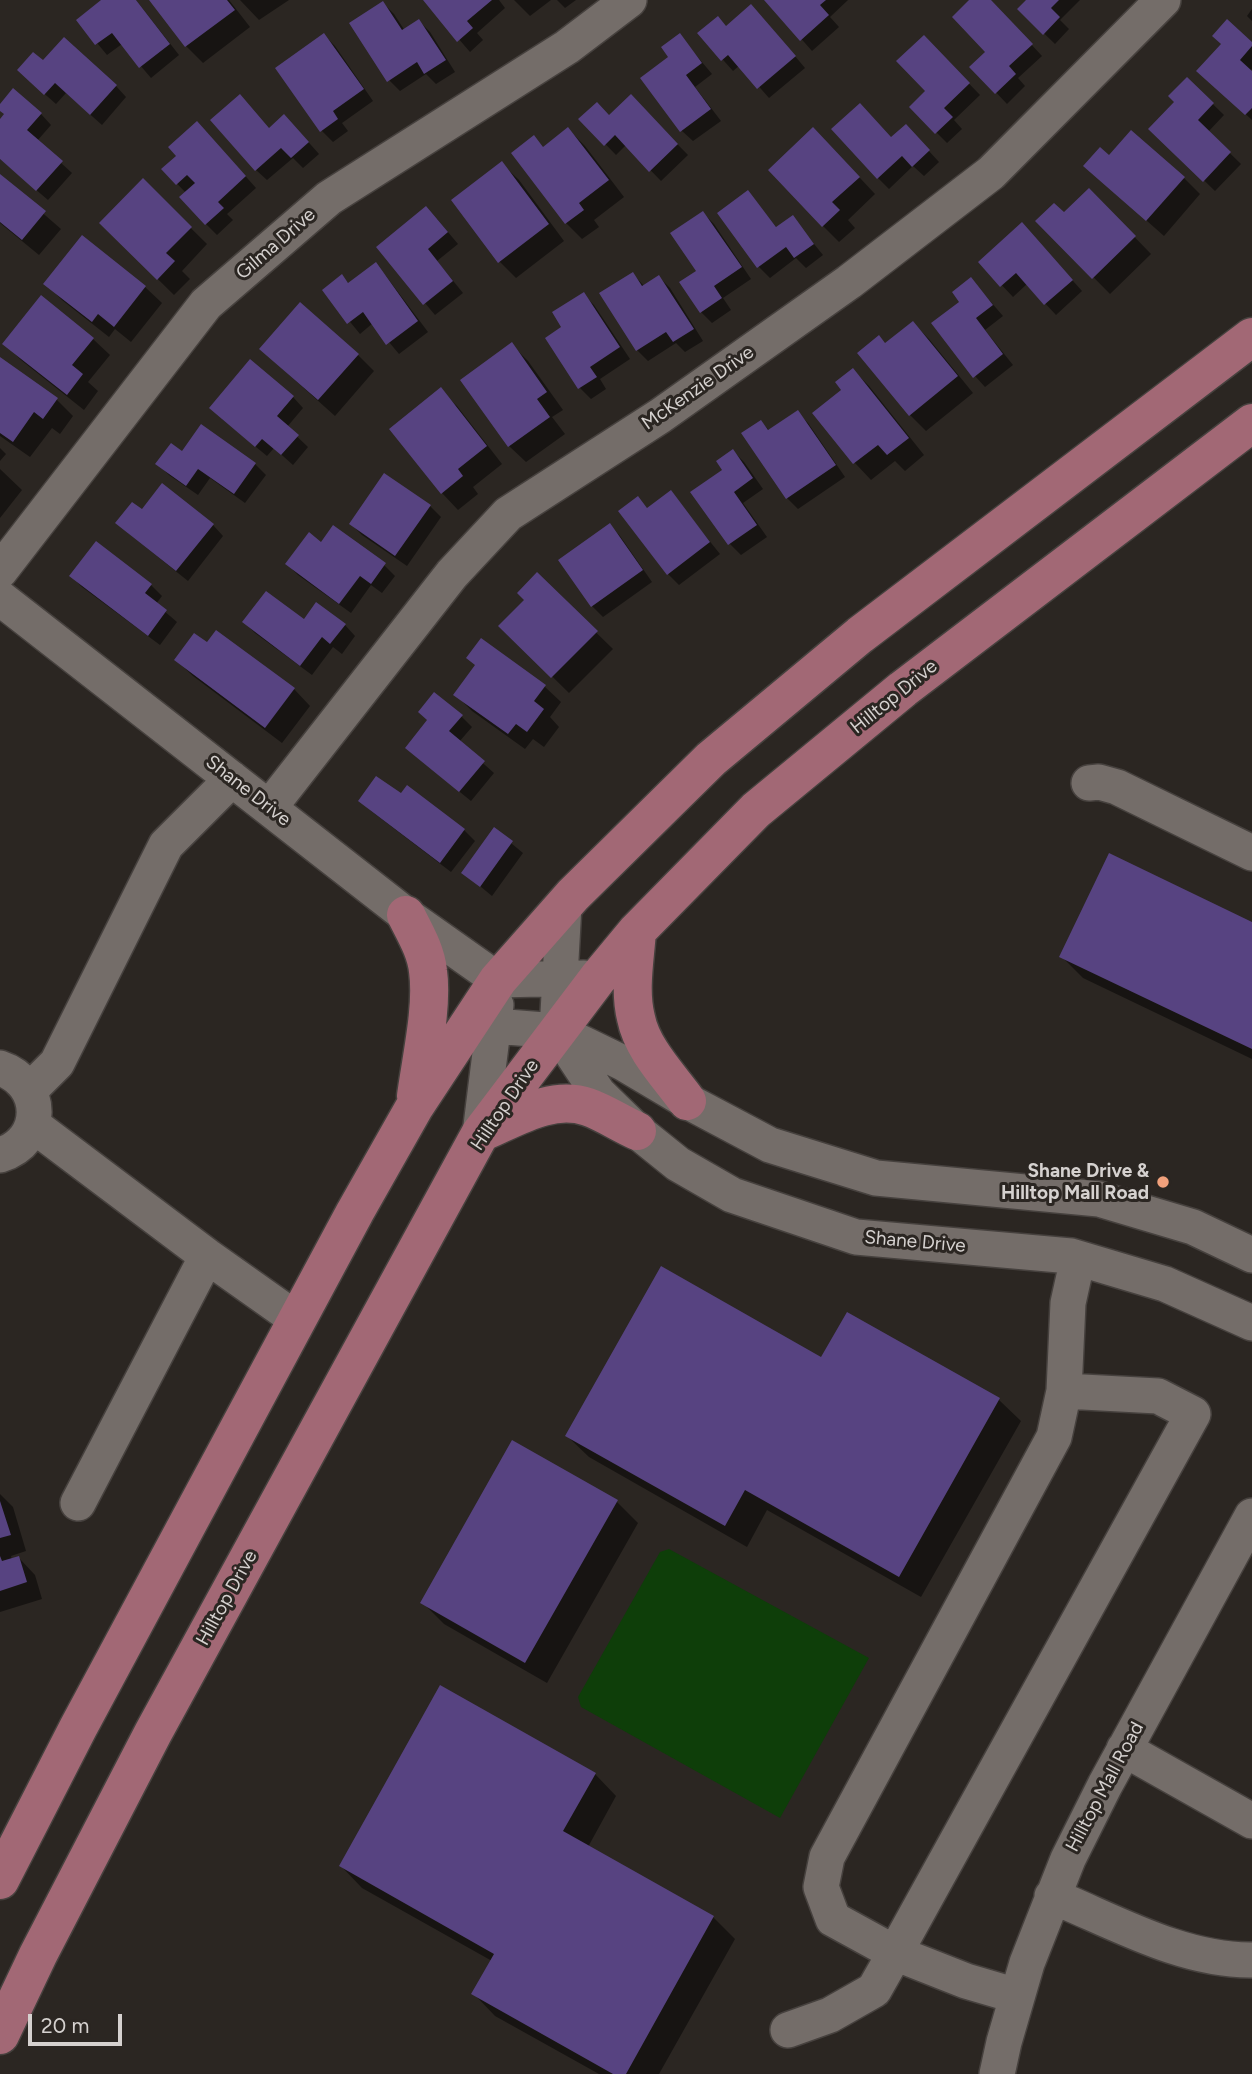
<!DOCTYPE html>
<html>
<head>
<meta charset="utf-8">
<style>
	body { margin:0 }
	#map { position:relative; width:1252px; height:2074px; overflow:hidden; background:#2b2622; font-family:Figtree,sans-serif }
	canvas { display:block }
	.scale { position:absolute; left:28px; top:2014px; width:94px; height:32px; box-sizing:border-box; border:4px solid #d5d1cf; border-top:0; padding-left:9px; font-size:21px; line-height:24px; white-space:nowrap; color:#d5d1cf; -webkit-text-stroke:5px #2b2622; paint-order:stroke }
</style>
</head>
<body>
<div id="map">
<canvas width="1252" height="2074"></canvas>
<div class="scale">20 m</div>
</div>
<script>
const ctx = document.querySelector('canvas').getContext('2d');
ctx.lineJoin = 'round';
function fillPath(path, color) { ctx.fillStyle = color; ctx.fill(path, 'evenodd'); }
function stroke(path, color, width, dash) { ctx.strokeStyle = color; ctx.lineWidth = width; ctx.lineCap = dash ? 'butt' : 'round'; ctx.setLineDash(dash || []); ctx.stroke(path); }
function label(font, color, halo, rows, align = 'center') {
  ctx.font = font + ' Figtree,sans-serif'; ctx.lineWidth = 6; ctx.setLineDash([]); ctx.textBaseline = 'middle'; ctx.strokeStyle = halo; ctx.fillStyle = color; for (const [text, x, y, turn = 0] of rows) {
    ctx.save(); ctx.translate(x, y); ctx.rotate((+turn || 0) * Math.PI / 180); ctx.textAlign = isNaN(turn) ? turn : align; if (halo) ctx.strokeText(text, 0, 0); ctx.fillText(text, 0, 0); ctx.restore();
  }
}
fillPath(new Path2D(`
	M669,1549L869,1658L780,1818L581,1707L578,1697L660,1552Z`), '#0e3e09');
fillPath(new Path2D(`
	M104,0H136L179,55L151,78L122,44L107,55L78,20Z
	M151,0H229L250,27L203,63L186,46Z
	M240,0H289L259,20Z
	M425,0H499L505,8L477,33L483,40L470,52Z
	M514,0H551L530,16Z
	M557,0H576L565,8Z
	M767,0H848L830,17L839,27L812,51Z
	M972,0H990L1042,56L1018,78L1025,86L1007,104L972,67L987,52Z
	M1028,0H1080L1060,20L1069,29L1055,44L1019,9Z
	M383,3L394,14L405,31L419,21L430,32L455,72L436,84L426,74L400,91L389,80Z
	M1252,9V21L1247,16Z
	M762,17L805,68L769,98L740,65L733,71L700,34Z
	M324,35L335,46L373,101L342,123L348,131L333,142L322,131L277,68Z
	M680,36L712,74L695,87L721,121L693,141L682,131L671,57Z
	M924,37L980,95L954,120L962,129L947,143L911,107L927,92Z
	M1252,44V69L1250,71L1252,73V120L1210,81Z
	M43,63L116,86L126,97L102,125L66,93L56,104L30,81Z
	M1187,79L1224,115L1208,132L1241,164L1215,191L1151,129L1177,102Z
	M631,97L688,155L661,181L626,145L616,155L581,119L610,117Z
	M0,107L41,114L51,125L37,141L72,173L48,200L0,159V122L6,115Z
	M295,127L319,154L303,168L293,158L267,180L256,170L270,129Z
	M568,129L585,146L624,197L594,220L599,227L582,239L566,223L544,148Z
	M208,134L256,188L227,214L233,220L217,235L206,224L186,193L163,169Z
	M916,137L939,162L924,176L913,166L889,189L878,178L892,139Z
	M830,146L875,194L848,220L855,228L839,242L823,226Z
	M1109,157L1184,178L1200,194L1164,236L1085,166Z
	M502,164L519,180L564,241L516,278L499,261Z
	M0,176L61,229L39,255L0,223Z
	M143,181L207,244L182,271L190,279L174,295L101,223Z
	M1089,190L1151,254L1110,294L1038,221L1064,215Z
	M748,192L777,228L792,217L823,255L806,268L796,258L770,278L759,267L719,214Z
	M703,213L714,224L751,279L723,298L731,310L712,323L701,312L698,272Z
	M437,219L458,244L437,261L463,293L435,315L378,247Z
	M1033,236L1082,291L1056,315L1027,284L1013,297L980,262Z
	M375,265L386,276L428,332L399,354L373,323L360,334L324,290L342,277L349,284Z
	M633,274L644,286L659,277L670,288L703,341L685,352L676,343L648,361L637,350Z
	M971,279L1003,316L985,330L1013,365L985,387L975,376L961,302Z
	M46,284L145,287L162,303L131,342L115,329L109,337L62,300Z
	M583,294L594,305L630,359L600,379L606,389L591,399L580,388L547,338L564,328Z
	M41,298L93,339L110,355L88,382L98,391L84,410L21,360L5,344Z
	M913,323L929,339L973,393L926,431L910,415L886,344Z
	M511,344L528,361L563,410L552,417L565,434L526,462L509,446Z
	M358,355L374,371L335,416L278,365Z
	M0,359L57,400L73,416L60,434L52,428L30,457L0,436Z
	M853,370L869,386L924,455L905,471L895,461L871,480L855,463L814,413L844,390Z
	M440,390L457,406L502,464L473,487L478,494L458,510L442,493L391,429Z
	M293,397L303,408L287,427L308,447L293,465L274,448L267,456L222,419Z
	M797,412L808,423L845,477L798,509L787,498L743,434L761,422L770,431Z
	M0,448L6,454L0,461Z
	M733,451L744,462L763,489L743,503L767,537L741,555L730,544L692,492L724,470Z
	M182,453L255,464L266,475L245,503L210,478L198,495L169,475L158,464Z
	M0,469L22,490L0,518Z
	M670,492L720,554L679,585L668,574L637,498L648,509Z
	M430,506L441,517L407,566L362,535L351,524Z
	M142,512L213,525L223,536L188,581L128,533Z
	M610,525L620,536L652,582L603,617L592,606Z
	M322,544L384,565L395,576L382,593L371,585L351,613L298,575L287,564Z
	M537,575L613,649L569,693L501,626L527,600Z
	M71,576L151,585L162,596L156,604L177,622L160,645L82,587Z
	M304,621L345,625L355,636L342,654L333,647L312,675L255,633L244,622Z
	M176,660L294,689L310,706L282,743L193,676Z
	M544,686L561,702L550,717L559,727L544,747L533,739L525,749L472,711L456,695Z
	M461,716L472,727L459,742L494,773L471,801L418,758L429,721Z
	M401,796L464,830L475,841L451,872L371,811L360,801Z
	M494,829L523,853L492,896L463,872Z
	M1252,924V1059L1083,978L1061,956Z
	M822,1359L999,1400L1021,1421L921,1597L767,1510L747,1547L589,1457L567,1436Z
	M0,1494L13,1507L26,1551L11,1556L12,1560L19,1558L35,1575L42,1599L0,1612Z
	M616,1501L638,1523L547,1683L444,1624L422,1602Z
	M595,1774L616,1796L588,1847L713,1917L735,1939L659,2074H599L495,2016L474,1994L492,1961L362,1888L341,1866Z`), '#0007');
fillPath(new Path2D(`
	M101,0H136L170,44L139,68L112,33L95,45L76,20Z
	M149,0H227L235,10L185,47Z
	M423,0H492L467,21L473,28L457,42Z
	M764,0H826L820,5L829,15L800,41Z
	M969,0H991L1033,44L1009,66L1016,74L995,94L969,67L985,52L952,17Z
	M1026,0H1059L1051,8L1060,17L1043,35L1017,9Z
	M383,1L402,30L419,19L446,60L424,74L417,62L387,82L349,23Z
	M751,4L796,56L757,89L728,55L721,61L697,33L718,16L726,26Z
	M1227,19L1252,42V46L1240,60L1252,71V108L1245,115L1196,71L1221,44L1212,36Z
	M324,33L364,89L333,111L338,119L320,132L275,68Z
	M680,33L702,63L686,75L711,109L680,132L640,78L668,57L661,47Z
	M924,35L970,83L944,108L953,117L935,134L909,107L925,91L896,61Z
	M64,37L117,85L90,115L55,83L44,95L17,70L33,52L43,60Z
	M1187,77L1214,103L1198,120L1231,152L1203,182L1148,129L1174,102L1168,96Z
	M13,88L42,113L27,130L63,161L36,191L0,159V119L4,114L0,111V104Z
	M240,94L269,128L284,114L309,142L291,158L281,148L255,171L210,120Z
	M631,94L678,144L649,172L615,135L604,146L578,119L597,102L609,115Z
	M860,103L891,137L906,124L930,150L912,167L902,156L877,179L831,129Z
	M197,121L246,176L218,202L224,208L205,225L179,197L195,183L187,175L176,185L161,169L176,156L168,147Z
	M568,127L609,180L579,203L584,210L565,224L511,153L534,135L543,147Z
	M813,127L860,177L832,202L840,210L822,227L768,170Z
	M1131,130L1185,177L1146,221L1083,166L1100,147L1109,155Z
	M502,161L549,224L498,263L451,200Z
	M0,174L46,211L22,240L0,222Z
	M143,178L192,227L166,253L175,261L157,280L99,223Z
	M1089,188L1136,236L1092,279L1035,221L1054,203L1064,212Z
	M748,190L776,227L793,215L814,244L794,258L786,247L757,268L717,213Z
	M426,206L448,232L428,249L453,281L423,305L376,247Z
	M703,211L742,267L714,286L722,298L700,313L679,282L696,271L670,233Z
	M1022,222L1073,280L1044,305L1016,273L1000,287L978,262Z
	M82,235L146,286L114,327L98,314L92,322L43,284Z
	M376,262L418,321L386,345L363,312L347,324L322,290L342,274L348,283Z
	M633,272L642,286L659,275L694,329L673,342L666,332L636,351L599,293Z
	M971,277L993,305L976,318L1003,354L973,378L931,323L959,302L952,292Z
	M584,292L620,347L590,367L597,377L578,389L545,338L561,327L552,312Z
	M41,295L94,338L72,365L83,374L67,395L2,344Z
	M300,302L359,354L318,400L259,349Z
	M913,321L958,376L909,416L857,353L879,335L885,343Z
	M512,342L547,392L537,399L550,417L508,447L460,380Z
	M0,357L58,398L43,419L34,412L13,442L0,433Z
	M250,359L294,396L277,416L299,435L281,455L262,439L255,447L209,408Z
	M853,368L909,438L887,455L878,445L853,464L812,413L841,390L835,382Z
	M441,387L487,446L458,469L463,476L441,494L389,429Z
	M798,410L836,465L786,499L741,433L761,420L768,430Z
	M201,424L256,463L234,494L198,469L186,486L155,464L171,443L182,451Z
	M733,449L753,478L734,492L757,525L728,545L690,492L722,470L716,461Z
	M384,473L431,505L395,556L349,524Z
	M162,483L214,524L176,571L115,523L132,502L142,509Z
	M671,490L710,542L667,575L618,511L638,496L647,508Z
	M610,523L643,570L591,607L558,560Z
	M333,525L386,563L371,584L360,576L339,604L285,564L309,532L321,542Z
	M96,541L152,584L145,593L167,610L148,636L69,576Z
	M537,572L598,631L551,678L498,626L524,600L517,593Z
	M266,591L304,619L316,602L346,624L330,644L322,637L300,666L242,622Z
	M216,630L295,688L265,728L174,660L194,633L207,642Z
	M481,638L546,685L534,701L544,709L527,732L516,724L508,734L453,695L475,665L466,658Z
	M434,692L463,715L449,731L485,761L459,792L405,748L427,720L418,712Z
	M376,776L401,793L407,785L465,829L440,863L358,801Z
	M494,827L513,841L480,887L461,873Z
	M1109,853L1252,922V1049L1059,957Z
	M661,1266L821,1357L847,1312L1000,1398L899,1577L745,1490L725,1526L565,1436Z
	M512,1440L618,1500L525,1663L420,1603Z
	M0,1501L11,1535L0,1538Z
	M0,1556L2,1561L19,1556L27,1582L0,1591Z
	M440,1685L596,1773L563,1831L714,1916L626,2074H613L471,1994L494,1954L339,1866Z`), '#574381');
const minor = new Path2D(`
	M0,571L206,304L329,198L567,47L629,0
	M0,598L406,915L498,980L584,978
	M1089,783L1099,782L1117,787L1252,853
	M269,808L452,574L508,514L660,416L849,282L991,173L1163,0
	M564,905L557,1031L598,1093L637,1131L678,1164L732,1195L856,1237L1071,1256L1165,1284L1252,1323
	M469,1024L557,1031L623,1063L687,1101L770,1145L876,1178L1099,1199L1193,1227L1252,1255
	M0,1068C45,1083 46,1141 0,1155
	M30,1090L57,1063L166,845L232,779
	M33,1125L207,1256L296,1319
	M480,1134L496,1005
	M1064,1391L1158,1396L1193,1414L895,1953L833,1919L821,1887L827,1857L1054,1437L1064,1391L1068,1303L1078,1258
	M78,1503L207,1256
	M1124,1749L1252,1821
	M1052,1896C1115,1922 1183,1961 1252,1960
	M788,2030L830,2015L874,1990L895,1953L966,1981L1017,1996
	M997,2074L1004,2042L1027,1963L1068,1859L1105,1785L1252,1516`);
const major = new Path2D(`
	M406,915C415,933 426,951 428,971C433,1007 421,1059 416,1096
	M637,931C635,960 629,990 636,1018C642,1049 669,1076 687,1101
	M485,1131C517,1117 552,1095 588,1107C605,1113 621,1124 637,1131
	M0,1880L78,1728L355,1212L415,1106L498,980L573,895L711,759L860,635L1252,337
	M0,2035L38,1955L153,1733L480,1134L598,978L637,931L756,810L903,689L1252,423`);
stroke(minor, '#46413e', 38);
stroke(major, '#46413e', 41);
stroke(minor, '#746d69', 35);
stroke(major, '#a26875', 38);
for (const [x, y, r, color] of [
	[1163,1182,7,"#f1a17c"]
]) { const dot = new Path2D(); dot.arc(x, y, r, 0, 2 * Math.PI); ctx.fillStyle = color; ctx.fill(dot); stroke(dot, '#2b2622', 2.5); }
label('19px', '#d5d1cf', '#2b2622', [
	["Gilma Drive",276,244,-41],
	["McKenzie Drive",698,388,-35],
	["Hilltop Drive",894,697,-39],
	["Shane Drive",248,791,38],
	["Hilltop Drive",505,1105,-56],
	["Shane Drive",915,1242,5],
	["Hilltop Drive",227,1598,-61],
	["Hilltop Mall Road",1105,1787,-62]
]);
label('bold 19px', '#d5d1cf', '#2b2622', [
	["Shane Drive &",1149,1171],
	["Hilltop Mall Road",1149,1193]
], 'right');
</script>
</body>
</html>
